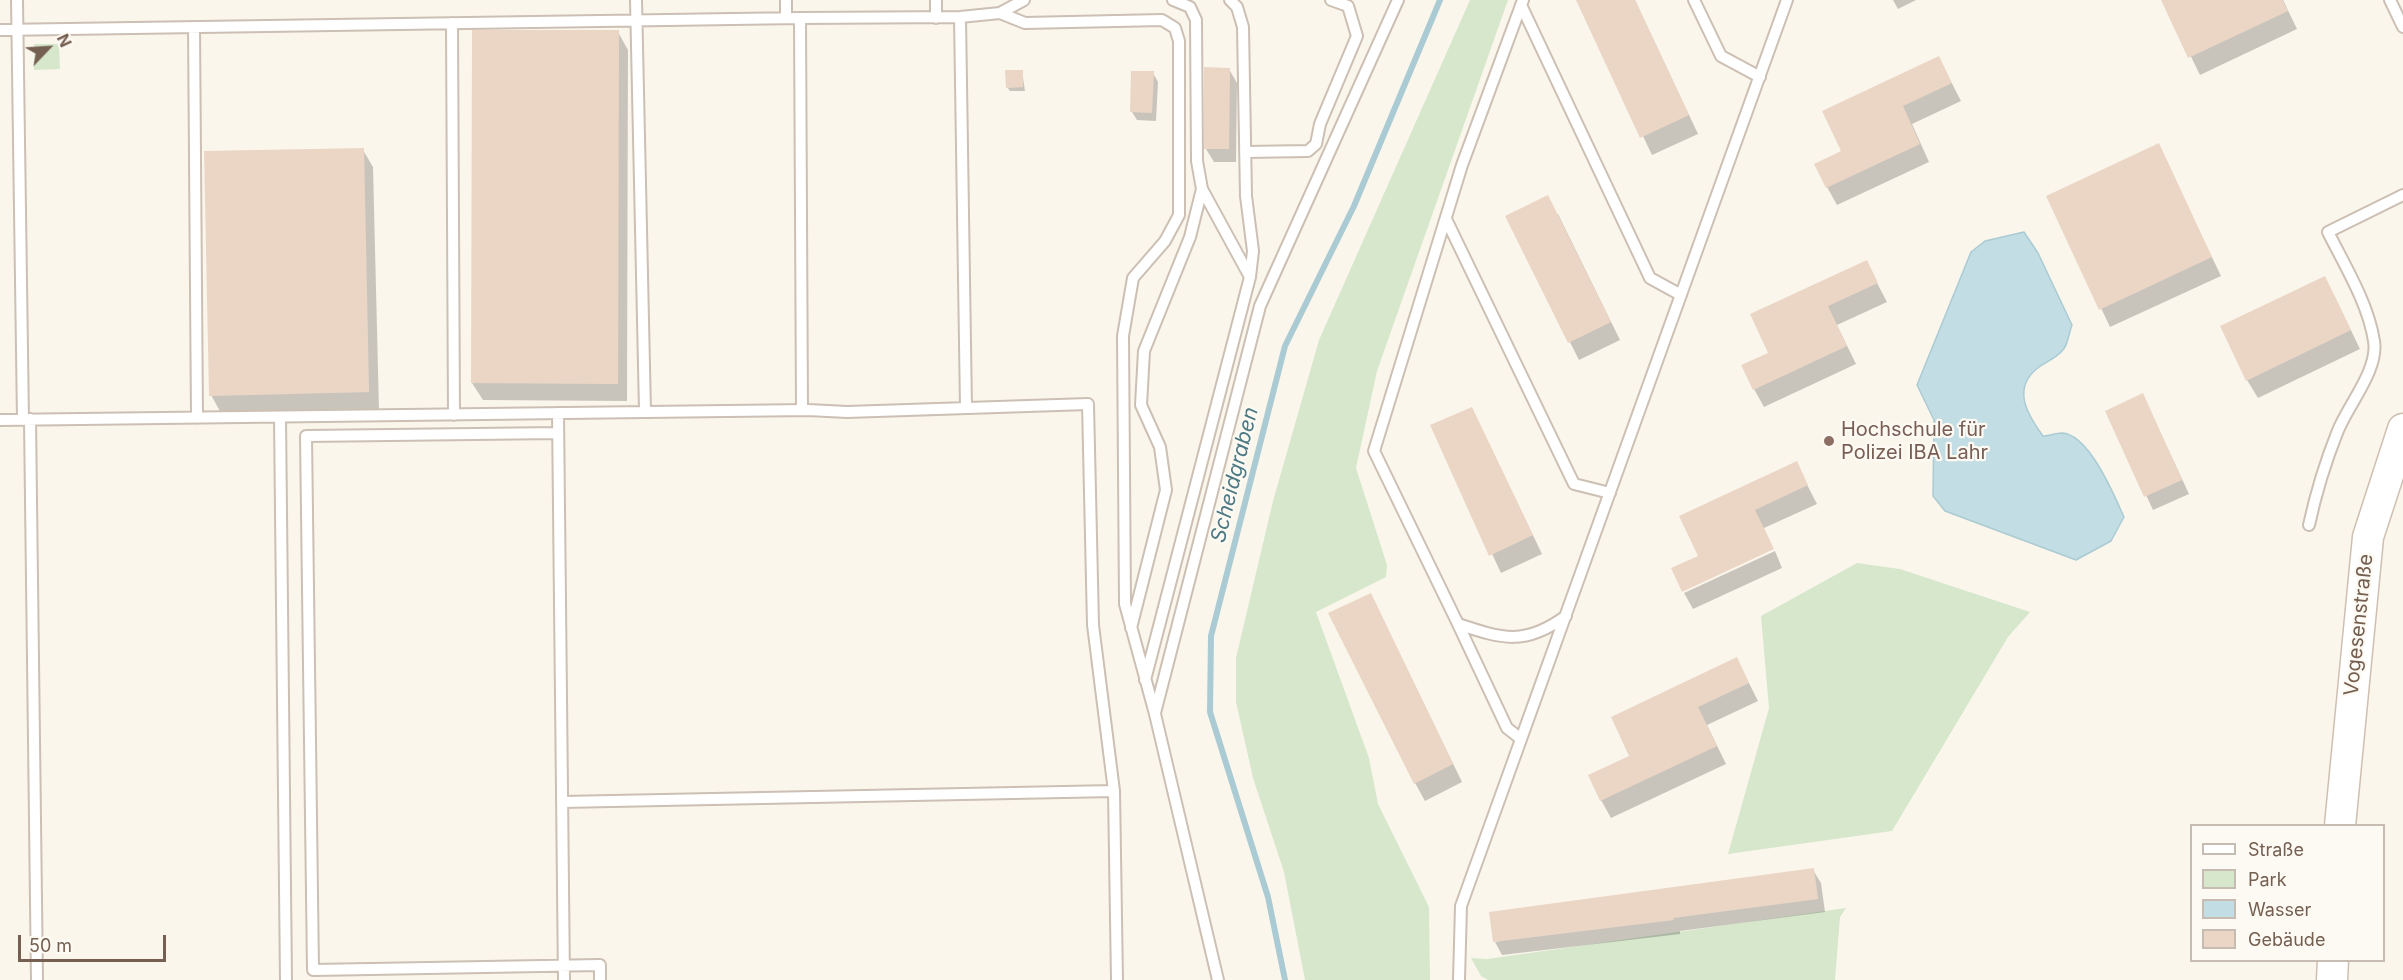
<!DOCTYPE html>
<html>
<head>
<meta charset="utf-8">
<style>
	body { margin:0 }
	#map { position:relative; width:2403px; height:980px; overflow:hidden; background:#fbf6ec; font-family:Inter,sans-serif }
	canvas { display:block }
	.legend { position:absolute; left:2190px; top:824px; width:195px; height:138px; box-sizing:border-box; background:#fdfaf3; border:2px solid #c6bcb2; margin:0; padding:8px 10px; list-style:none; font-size:18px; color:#745f51 }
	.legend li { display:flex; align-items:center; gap:12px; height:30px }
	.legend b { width:30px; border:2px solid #c6bcb2 }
	.north { position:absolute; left:18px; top:18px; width:60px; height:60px; -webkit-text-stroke:4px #fdfaf3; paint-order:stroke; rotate:65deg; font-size:16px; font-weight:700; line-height:24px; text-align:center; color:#745f51 }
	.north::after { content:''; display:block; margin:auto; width:21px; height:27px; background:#745f51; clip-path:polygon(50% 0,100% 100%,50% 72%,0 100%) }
	.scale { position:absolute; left:18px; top:935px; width:148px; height:27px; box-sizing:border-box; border:3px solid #745f51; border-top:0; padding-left:8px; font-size:18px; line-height:21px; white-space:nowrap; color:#745f51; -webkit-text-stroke:4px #fdfaf3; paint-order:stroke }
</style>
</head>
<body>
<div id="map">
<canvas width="2403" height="980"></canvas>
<ul class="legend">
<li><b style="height:8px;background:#fff"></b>Straße</li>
<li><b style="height:16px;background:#d6e7cc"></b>Park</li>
<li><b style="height:16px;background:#c2dde3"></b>Wasser</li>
<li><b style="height:16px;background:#ebd6c5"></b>Gebäude</li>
</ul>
<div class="north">N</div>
<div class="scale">50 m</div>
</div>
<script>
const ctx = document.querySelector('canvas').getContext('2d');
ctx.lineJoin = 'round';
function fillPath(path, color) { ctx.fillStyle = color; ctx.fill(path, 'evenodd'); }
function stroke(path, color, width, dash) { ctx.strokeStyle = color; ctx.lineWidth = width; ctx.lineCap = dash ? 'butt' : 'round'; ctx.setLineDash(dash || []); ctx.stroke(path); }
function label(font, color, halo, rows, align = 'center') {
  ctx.font = font + ' Inter,sans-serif'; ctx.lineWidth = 4.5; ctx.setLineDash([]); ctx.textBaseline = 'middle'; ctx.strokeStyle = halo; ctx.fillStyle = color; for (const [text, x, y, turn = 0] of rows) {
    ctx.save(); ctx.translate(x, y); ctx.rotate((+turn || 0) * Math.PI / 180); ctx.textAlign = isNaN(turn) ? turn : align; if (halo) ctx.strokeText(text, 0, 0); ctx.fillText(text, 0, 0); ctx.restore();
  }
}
fillPath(new Path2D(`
	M1470,0H1508L1377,371L1356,468L1387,565L1386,577L1316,612L1369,758L1378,804L1429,907L1430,980H1305L1284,872L1253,778L1236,702V658L1273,501L1319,340Z
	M34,44H59L60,69L34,70Z
	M1857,563L1900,569L2030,612L2008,637L1892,831L1728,854L1769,708L1761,616Z
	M1846,908L1840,917L1835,980H1488L1481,976L1471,958L1487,959Z`), '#d6e7cc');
const water = new Path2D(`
	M2024,232L2038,253L2072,325C2069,332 2068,346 2062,351C2056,358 2046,362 2039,367C2011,388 2027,414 2043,436C2049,436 2056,433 2062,433C2089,434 2114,495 2124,517L2111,541L2076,560L1945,511L1933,496L1934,420L1917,385L1971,252L1985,241Z`);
fillPath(water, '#c2dde3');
stroke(water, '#aacbd3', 1.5);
fillPath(new Path2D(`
	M1587,0H1635L1698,134L1652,155L1580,4Z
	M1893,0H1916L1898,9Z
	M2163,0H2283L2297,29L2200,75Z
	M618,32L628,50L627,401L483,400L472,383Z
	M1939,58L1961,101L1912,124L1929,162L1837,205L1827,187L1843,152Z
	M1229,69L1237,83L1236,162H1214L1206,149Z
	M1022,71L1025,91H1010L1007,87Z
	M1153,73L1158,82L1156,121L1137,120L1132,112Z
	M2158,145L2221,276L2110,327L2048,196Z
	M363,150L373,167L379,410L221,413L211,395Z
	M1558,214L1620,340L1579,360L1507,217Z
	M1866,262L1887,302L1837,325L1856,364L1764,407L1754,389L1770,354Z
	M2334,295L2360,349L2258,398L2247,380Z
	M2143,395L2189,494L2153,510L2107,411Z
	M1432,426L1481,427L1542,554L1501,573Z
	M1796,463L1817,504L1764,528L1773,548L1700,556Z
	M1775,551L1782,568L1693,609L1684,593Z
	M1380,613L1462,782L1425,801L1415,783Z
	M1737,659L1758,701L1707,725L1726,764L1611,818L1601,800L1631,757Z
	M1813,870L1821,883L1825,912L1680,931V934L1502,955L1495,942Z`), '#0003');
stroke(new Path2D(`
	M1285,980L1268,897L1210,712L1211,636L1285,346L1354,206L1440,0`), '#aacbd3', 6);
fillPath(new Path2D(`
	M1576,0H1635L1689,115L1640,138Z
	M2161,0H2282L2288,11L2188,58Z
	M472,30H619L618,384L471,383Z
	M1939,56L1952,83L1903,106L1920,144L1826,188L1814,164L1841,151L1822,111Z
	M1204,67L1230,68L1229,149H1204Z
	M1005,70H1023V87L1006,88Z
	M1131,71H1154L1152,113L1130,112Z
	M2159,143L2212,257L2099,310L2046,196Z
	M364,148L369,392L209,396L204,151Z
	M1548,195L1611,322L1568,343L1505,216Z
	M1867,260L1878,283L1828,306L1847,346L1753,390L1741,365L1768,353L1750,314Z
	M2325,276L2351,330L2246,381L2220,326Z
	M2143,393L2182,480L2144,497L2105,411Z
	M1472,407L1533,535L1489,556L1430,425Z
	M1797,461L1808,485L1755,510L1774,549L1682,592L1671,568L1698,556L1679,516Z
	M1371,593L1453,764L1414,784L1328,613Z
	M1737,657L1749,683L1698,707L1717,746L1600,801L1588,775L1629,756L1611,717Z
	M1814,868L1818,899L1673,918L1674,920L1493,942L1489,912Z`), '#ebd6c5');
const lane = new Path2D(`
	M17,0L23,420
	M636,0L645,411
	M786,0V18
	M936,0V18
	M1230,0L1237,7L1243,27L1246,196L1253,251L1250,277
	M1523,0L1462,165L1374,451L1458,624C1503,639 1525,646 1566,616
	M1694,0L1721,56L1760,77
	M2390,0L2403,27
	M1521,5L1650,278L1681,295
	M1000,13L1025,23L1162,20L1175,28L1179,41V215L1165,241L1133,278L1123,336L1125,604L1155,714L1218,980
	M960,17L966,408
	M800,18L960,17L1000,13L1024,0
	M452,23L454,415
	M194,27L197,418
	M0,30L800,18L802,410
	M1245,152L1308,151L1316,144L1320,124L1357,36L1348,6L1331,0
	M1446,219L1574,484L1610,493
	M558,413L564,980
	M280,417L286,980
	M30,419L37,980
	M0,420L808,410L847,412L1088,404L1093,625L1114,791L1117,980
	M558,433L306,436L313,970L600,965V980
	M2309,525C2316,493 2325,463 2337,433C2347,406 2379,370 2374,341C2368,303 2345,266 2328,232L2403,195
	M1458,624L1507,728L1521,739
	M1131,628L1166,490L1160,447L1141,405L1144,351L1190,237L1202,189L1197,161L1196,20L1190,7L1173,0
	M1145,680L1250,277L1202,189
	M1155,713L1260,306L1398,0
	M562,802L1114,791
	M1459,980L1461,906L1787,0`);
const secondary = new Path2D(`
	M2340,826L2368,537L2403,429
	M2332,980L2333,960`);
stroke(lane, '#ccbfb3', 14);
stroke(secondary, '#cebfb1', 33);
stroke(lane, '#fff', 10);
stroke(secondary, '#fff', 30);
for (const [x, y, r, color] of [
	[1829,441,6,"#8d6e63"]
]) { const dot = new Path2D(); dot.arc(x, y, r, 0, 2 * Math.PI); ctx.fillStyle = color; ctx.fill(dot); stroke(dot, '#fdfaf3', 2); }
label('20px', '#785e54', '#fdfaf3', [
	["Hochschule für",1841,430],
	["Polizei IBA Lahr",1841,453]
], 'left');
label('20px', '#745f51', '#fdfaf3', [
	["Vogesenstraße",2359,625,-84]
]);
label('italic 21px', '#4d7984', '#fdfaf3', [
	["Scheidgraben",1235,475,-76]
]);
</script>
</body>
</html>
